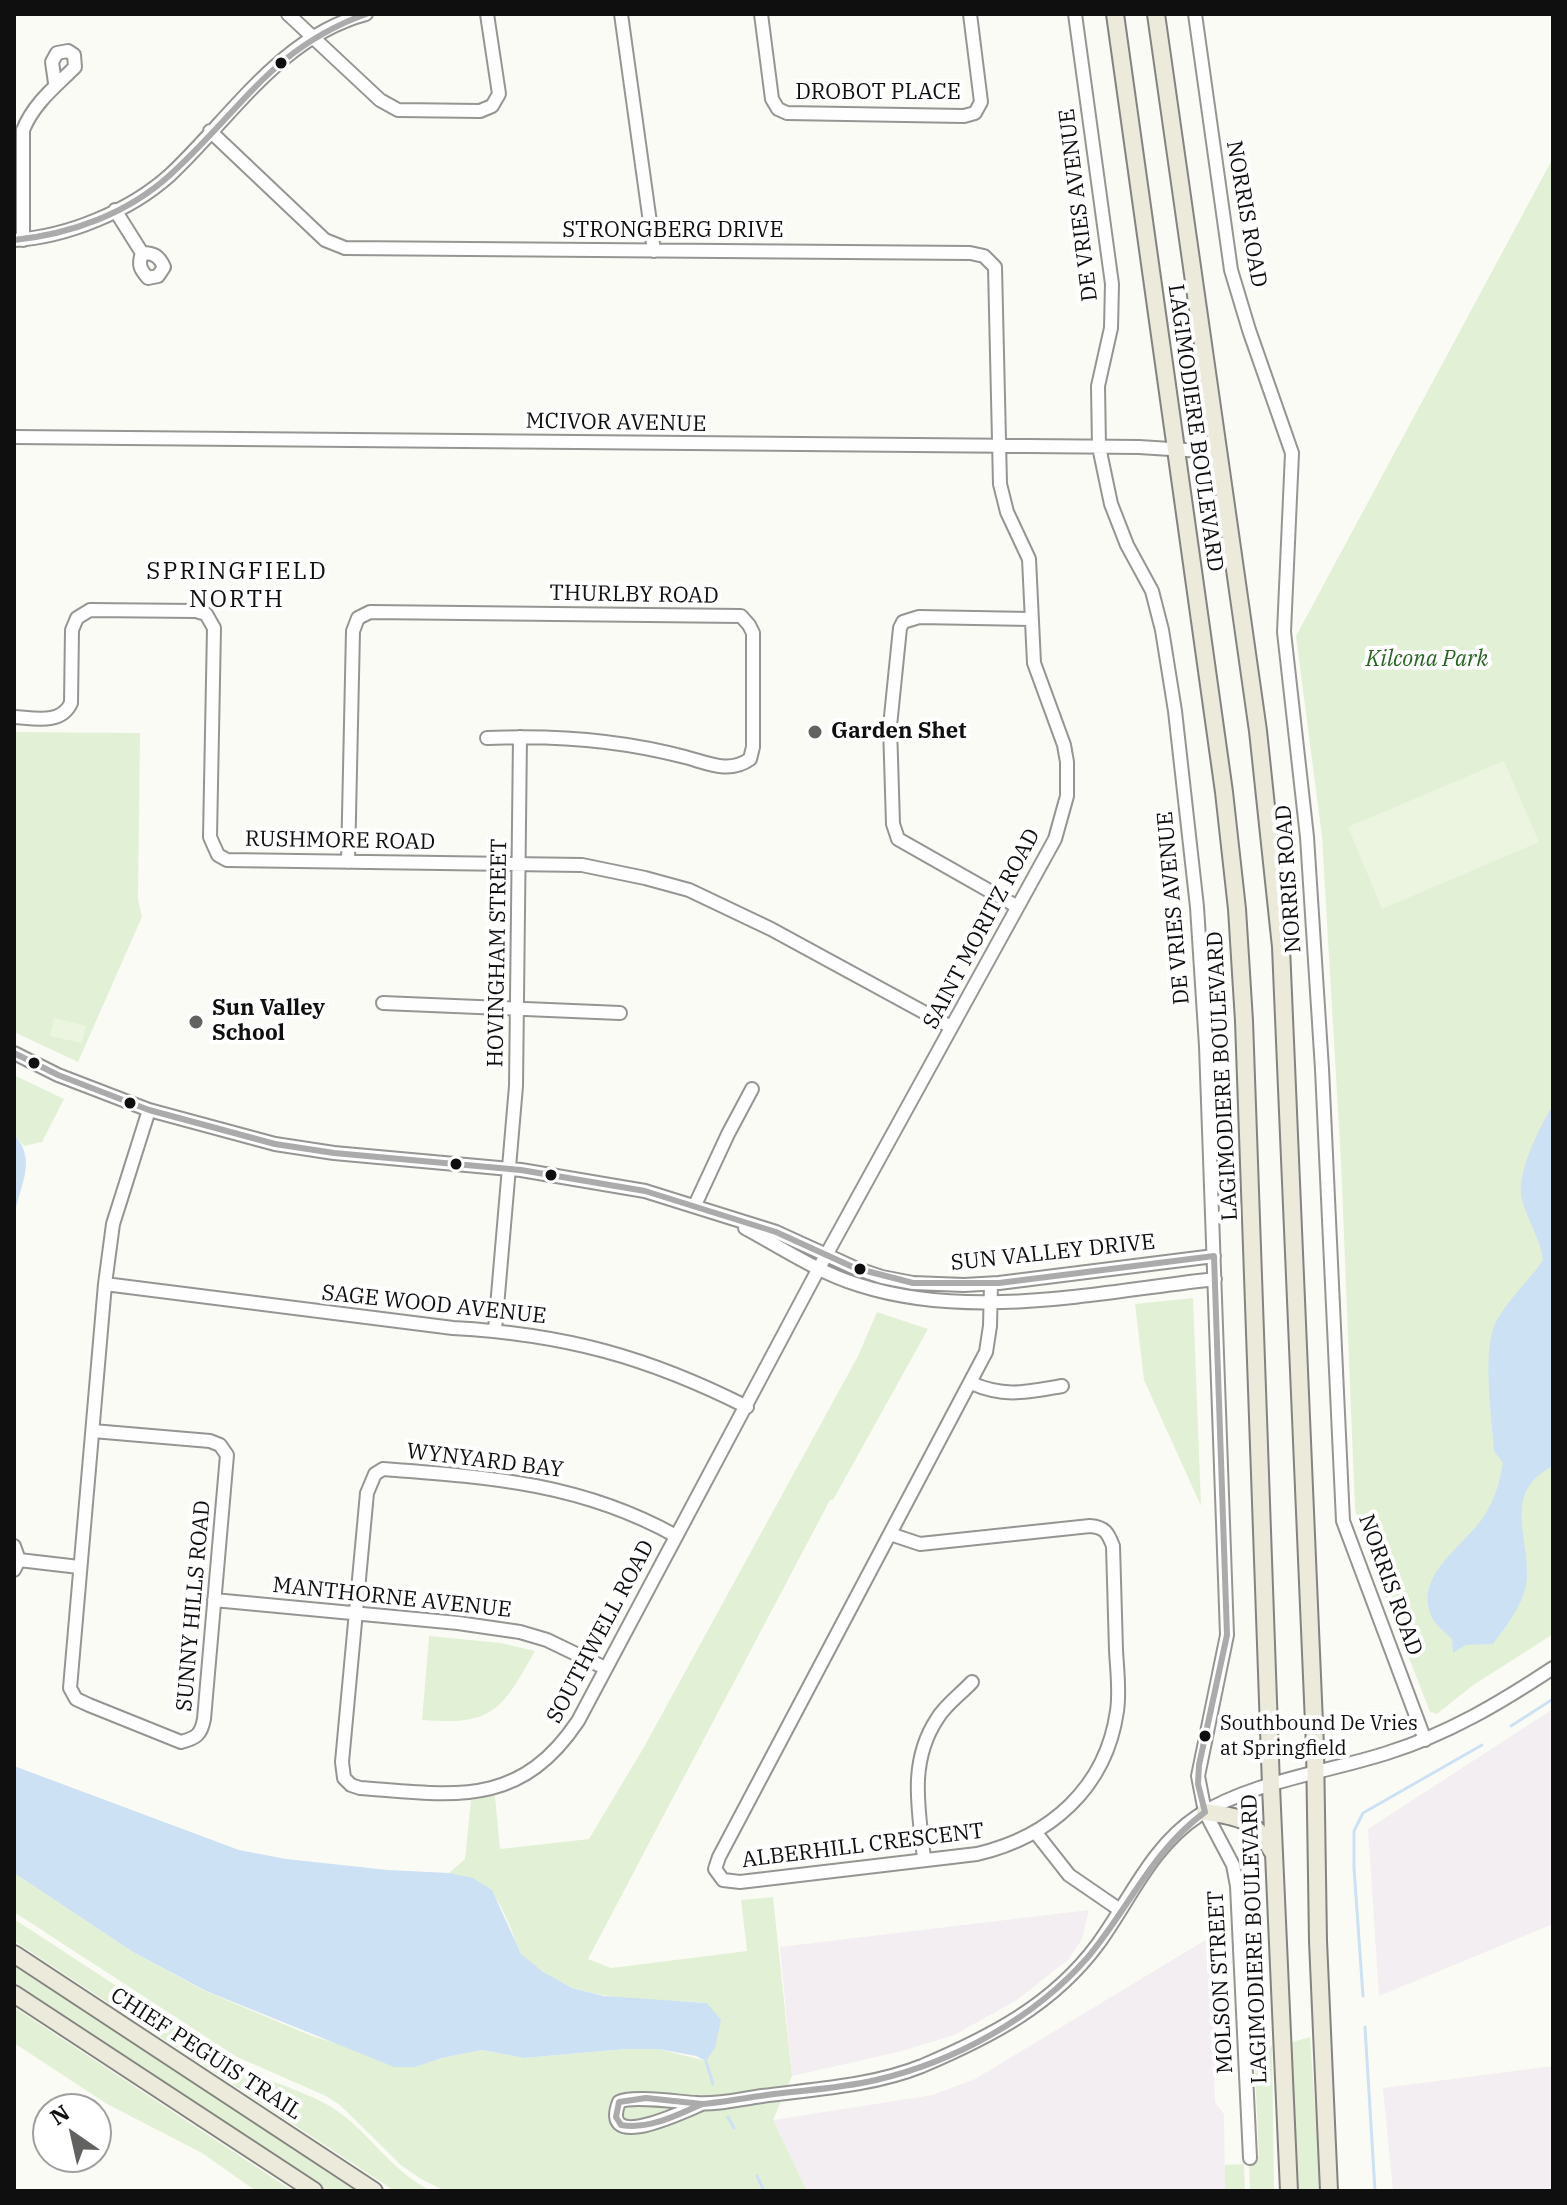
<!DOCTYPE html>
<html>
<head>
<meta charset="utf-8">
<style>
	body { margin:0 }
	#map { position:relative; width:1567px; height:2205px; overflow:hidden; background:#fbfbf5; font-family:"IBM Plex Serif",serif }
	canvas { display:block }
	.frame { position:absolute; inset:0; border:16px solid #0f0f0f; pointer-events:none }
	.north { position:absolute; left:32px; top:2093px; width:80px; height:80px; box-sizing:border-box; background:#fff; border:2px solid #9f9f9f; border-radius:50%; rotate:326deg; font-size:22px; font-weight:700; line-height:32px; text-align:center; color:#0f0f0f }
	.north::after { content:''; display:block; margin:auto; width:28px; height:36px; background:#626260; clip-path:polygon(50% 0,100% 100%,50% 72%,0 100%) }
</style>
</head>
<body>
<div id="map">
<canvas width="1567" height="2205"></canvas>
<div class="frame"></div>
<div class="north">N</div>
</div>
<script>
const ctx = document.querySelector('canvas').getContext('2d');
ctx.lineJoin = 'round';
function fillPath(path, color) { ctx.fillStyle = color; ctx.fill(path, 'evenodd'); }
function stroke(path, color, width, dash) { ctx.strokeStyle = color; ctx.lineWidth = width; ctx.lineCap = dash ? 'butt' : 'round'; ctx.setLineDash(dash || []); ctx.stroke(path); }
function label(font, color, halo, rows, align = 'center') {
  ctx.font = font + ' "IBM Plex Serif",serif'; ctx.lineWidth = 8; ctx.setLineDash([]); ctx.textBaseline = 'middle'; ctx.strokeStyle = halo; ctx.fillStyle = color; for (const [text, x, y, turn = 0] of rows) {
    ctx.save(); ctx.translate(x, y); ctx.rotate((+turn || 0) * Math.PI / 180); ctx.textAlign = isNaN(turn) ? turn : align; if (halo) ctx.strokeText(text, 0, 0); ctx.fillText(text, 0, 0); ctx.restore();
  }
}
fillPath(new Path2D(`
	M1553,1709V1924L1379,1996L1368,1829Z
	M1089,1910L1082,1939L1069,1959L1017,2000L954,2035L902,2051L792,2076L780,1947Z
	M1214,1938L1219,2043L1214,2072L1215,2102L1224,2114L1225,2191H807L773,2120L933,2095L975,2079L1204,1941Z
	M1553,2066V2191H1393L1383,2088Z`), '#f3eef1');
fillPath(new Path2D(`
	M1553,158V1634L1472,1686L1437,1714L1430,1712L1359,1529L1355,1509L1341,1162L1322,837L1296,636Z
	M14,732L140,733L138,899L142,917L78,1062L14,1032Z
	M14,1075L64,1099L42,1142L24,1146L14,1134Z
	M1193,1298L1201,1506L1144,1380L1135,1304Z
	M877,1312L928,1329L833,1500H830L588,1959L611,1968L747,1951L741,1900L773,1897L792,2076L773,2120L807,2191H445L421,2179L402,2166L340,2105L326,2096L237,2057L14,1912V1873L133,1952L205,1991L312,2036L415,2067L442,2058L482,2050L524,2058L626,2049H658L707,2061V2003C650,1998 561,2005 521,1954C517,1948 514,1938 512,1931C496,1894 491,1882 449,1873L465,1859L471,1800L495,1796L500,1849L589,1839L644,1747L858,1356Z
	M429,1636L501,1643L535,1651C502,1710 493,1726 422,1720Z
	M14,1919L213,2049C231,2060 249,2070 268,2079C291,2089 315,2096 336,2110C372,2135 389,2169 431,2191H394L387,2186L14,1941Z
	M14,1962L363,2191H325L14,1985Z
	M14,2007L293,2191H256L202,2153L107,2104L14,2043Z
	M1310,2037L1321,2191H1296L1289,2043Z
	M1272,2046L1274,2191H1250L1249,2165L1256,2163L1259,2156L1254,2051Z
	M1244,2164L1245,2191H1225V2165Z`), '#e2f1d6');
fillPath(new Path2D(`
	M1504,761L1539,842L1382,909L1348,827Z
	M54,1018L86,1026L82,1043L50,1036Z`), '#ecf5e0');
fillPath(new Path2D(`
	M1553,1105V1466C1502,1492 1529,1533 1527,1578C1525,1603 1507,1625 1493,1644L1466,1645L1453,1653L1452,1639C1446,1633 1438,1627 1434,1621C1408,1575 1469,1545 1487,1511C1496,1496 1500,1480 1503,1463L1494,1451C1492,1418 1481,1347 1497,1320C1509,1298 1529,1281 1543,1260C1540,1238 1528,1221 1522,1200C1515,1175 1540,1126 1553,1105Z
	M14,1134C40,1164 16,1188 14,1222Z
	M14,1766L239,1850L286,1859L388,1870L449,1873L473,1878L492,1890L521,1954L543,1972L572,1988L604,1996L707,2003L721,2020L715,2048L706,2061L696,2056L658,2049H626L524,2058L482,2050L442,2058L415,2067H394L206,1991L133,1952L14,1873Z`), '#cde1f4');
stroke(new Path2D(`
	M1511,1726L1553,1699
	M1363,1996L1354,1868V1831L1363,1813L1482,1745
	M1365,2027L1375,2191
	M706,2061L713,2084
	M728,2117L734,2128
	M757,2176L764,2191`), '#cde1f4', 3);
const minor = new Path2D(`
	M288,14L380,100L398,110L480,111L492,106L499,94L487,14
	M621,14L654,251
	M761,14L772,99L778,109L787,113L964,116L975,113L981,102L970,14
	M1075,14L1112,284L1111,328L1098,386L1099,447L1111,504L1127,545L1152,591L1162,630L1175,711L1197,907L1206,1046L1227,1635L1198,1776L1205,1812L1233,1865L1237,1886L1250,2158
	M1195,14L1231,270L1249,330L1292,453L1284,632L1307,837L1322,1069L1343,1521L1425,1740
	M210,131L325,240L345,248L970,253L984,256L995,267L1000,484L1007,512L1029,559L1034,663L1064,745L1067,762V796L1055,839L819,1268L578,1721C519,1809 453,1795 360,1788L351,1785L344,1778L342,1762L367,1493L375,1474L383,1469C489,1477 581,1483 676,1536
	M115,210L142,253C154,253 159,256 164,267L158,276L148,278C140,269 138,265 142,253
	M14,240C67,237 130,211 170,175C231,118 280,37 366,14
	M23,240V130C34,103 55,87 75,67L74,55L68,51L57,53L52,62L55,83
	M14,437L1139,447L1217,452
	M14,717C34,718 61,725 71,703L72,630L77,618L90,610L196,611L206,614L214,628L210,837L218,855L227,860L582,865L645,878L689,890L771,929L951,1027
	M348,862L353,631L358,618L370,612L741,616L749,625L753,633V747L750,759C729,774 708,763 685,757C621,740 553,735 487,738
	M1016,906L898,839L893,824L890,726L900,628L903,622L919,617L1031,619
	M383,1003L620,1013
	M14,1053L58,1075L149,1110L275,1144L334,1153L521,1170L645,1191L776,1232L855,1268L882,1277L913,1283L964,1285L999,1283L1214,1256
	M695,1205L728,1134L752,1089
	M745,1228C782,1248 819,1273 859,1285C971,1321 1099,1292 1215,1279
	M105,1284L453,1328C564,1334 648,1357 747,1407
	M495,1330L516,1086L520,737
	M971,1383C1005,1398 1027,1392 1062,1386
	M93,1431L210,1441L220,1445L227,1455L204,1719C201,1735 196,1738 181,1742L89,1705L76,1699L70,1688L105,1284L113,1224L149,1110
	M890,1534L920,1544L1090,1526C1105,1527 1108,1533 1113,1546C1114,1581 1115,1615 1116,1650C1117,1670 1120,1691 1117,1711C1106,1788 1050,1837 977,1854L740,1882L723,1880L715,1869L719,1857L986,1352L990,1326L991,1284
	M14,1546L19,1560L14,1570
	M19,1560L79,1567
	M214,1600L458,1623L520,1632L547,1640L605,1668
	M1036,1833L1069,1875L1120,1910
	M924,1859C919,1810 908,1763 937,1719C945,1705 961,1694 972,1682
	M702,2104C686,2110 599,2154 619,2102C631,2095 678,2102 696,2103C717,2105 740,2099 762,2096C815,2089 872,2086 922,2066C990,2037 1053,2005 1098,1944C1130,1900 1151,1847 1198,1816C1250,1782 1328,1772 1387,1753C1448,1734 1500,1703 1553,1668`);
const major = new Path2D(`
	M1115,14L1224,792L1237,909L1244,1021L1271,1786L1289,2191
	M1156,14L1258,731L1281,947L1315,1747L1318,1941L1329,2191
	M1205,1812C1239,1817 1255,1819 1272,1851
	M14,1954L374,2191
	M14,1994L314,2191`);
stroke(minor, '#959593', 16);
stroke(major, '#838380', 20);
stroke(minor, '#fefefe', 12);
stroke(major, '#eceadb', 16);
stroke(new Path2D(`
	M14,240C71,234 127,214 170,175C241,111 270,49 366,14
	M14,1053L58,1075L149,1110L275,1144L334,1153L521,1170L645,1191L776,1232L855,1268L913,1283H999L1214,1256L1227,1635L1199,1765L1198,1784L1205,1812
	M646,2098L702,2104C677,2115 649,2130 621,2125L616,2117L619,2102Z
	M702,2104C726,2102 750,2097 774,2094C808,2090 842,2088 876,2080C954,2062 1035,2018 1088,1957C1130,1907 1151,1852 1205,1812`), '#ababab', 6);
for (const [x, y, r, color] of [
	[281,63,7,"#0f0f0f"],
	[815,732,8,"#626260"],
	[196,1022,8,"#626260"],
	[34,1063,7,"#0f0f0f"],
	[130,1103,7,"#0f0f0f"],
	[456,1164,7,"#0f0f0f"],
	[551,1175,7,"#0f0f0f"],
	[860,1269,7,"#0f0f0f"],
	[1205,1736,7,"#0f0f0f"]
]) { const dot = new Path2D(); dot.arc(x, y, r, 0, 2 * Math.PI); ctx.fillStyle = color; ctx.fill(dot); stroke(dot, '#fff', 3); }
label('20px', '#0f0f0f', '#fff', [
	["Southbound De Vries",1220,1724],
	["at Springfield",1220,1749]
], 'left');
label('22px', '#0f0f0f', '#fff', [
	["DROBOT PLACE",878,93],
	["DE VRIES AVENUE",1079,205,-97],
	["NORRIS ROAD",1246,214,80],
	["STRONGBERG DRIVE",673,231],
	["MCIVOR AVENUE",616,423,1],
	["LAGIMODIERE BOULEVARD",1195,428,82],
	["THURLBY ROAD",634,595,1],
	["RUSHMORE ROAD",340,841,1],
	["NORRIS ROAD",1289,879,-94],
	["DE VRIES AVENUE",1174,908,-95],
	["SAINT MORITZ ROAD",982,929,-62],
	["HOVINGHAM STREET",498,953,-89],
	["LAGIMODIERE BOULEVARD",1223,1076,-93],
	["SUN VALLEY DRIVE",1053,1253,-6],
	["SAGE WOOD AVENUE",434,1305,6],
	["WYNYARD BAY",485,1461,7],
	["NORRIS ROAD",1390,1585,70],
	["MANTHORNE AVENUE",392,1598,6],
	["SUNNY HILLS ROAD",194,1606,-85],
	["SOUTHWELL ROAD",601,1632,-62],
	["ALBERHILL CRESCENT",863,1846,-7],
	["LAGIMODIERE BOULEVARD",1255,1939,-92],
	["MOLSON STREET",1221,1982,-93],
	["CHIEF PEGUIS TRAIL",206,2054,33]
]);
label('italic 22px', '#276522', '#fff', [
	["Kilcona Park",1427,660]
]);
label('bold 22px', '#0f0f0f', '#fff', [
	["Garden Shet",831,732],
	["Sun Valley",212,1009],
	["School",212,1034]
], 'left');
ctx.letterSpacing = '2px';
label('24px', '#0f0f0f', '#fff', [
	["SPRINGFIELD",237,572],
	["NORTH",237,600]
]);
ctx.letterSpacing = '0px';
</script>
</body>
</html>
